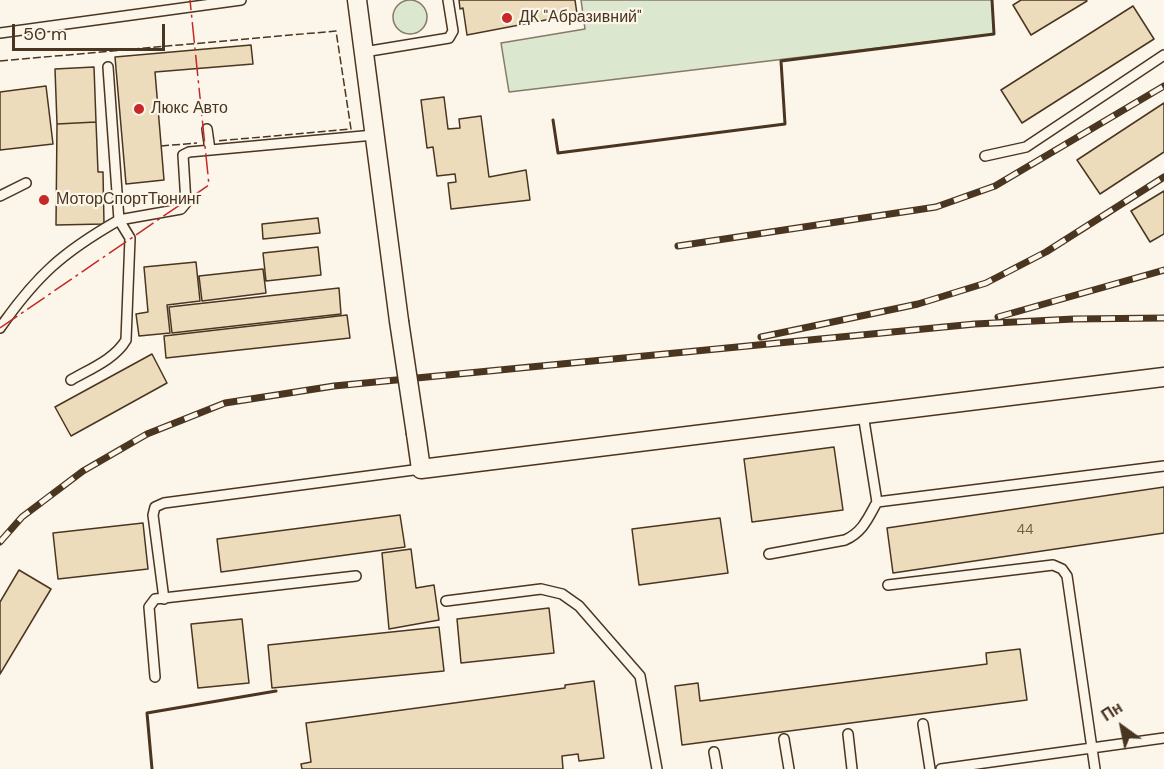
<!DOCTYPE html>
<html>
<head>
<meta charset="utf-8">
<style>
	body { margin:0 }
	#map { position:relative; width:1164px; height:769px; overflow:hidden; background:#fbf6e9; font-family:"DM Sans",sans-serif }
	canvas { display:block }
	.north { position:absolute; left:1092px; top:697px; width:60px; height:60px; -webkit-text-stroke:4px #fbf6e9; paint-order:stroke; rotate:327deg; font-size:16px; font-weight:700; line-height:24px; text-align:center; color:#4a3520 }
	.north::after { content:''; display:block; margin:auto; width:21px; height:27px; background:#4a3520; clip-path:polygon(50% 0,100% 100%,50% 72%,0 100%) }
	.scale { position:absolute; left:12px; top:24px; width:153px; height:27px; box-sizing:border-box; border:3px solid #4a3520; border-top:0; padding-left:8px; font-size:18px; line-height:21px; white-space:nowrap; color:#4a3520; -webkit-text-stroke:4px #fbf6e9; paint-order:stroke }
</style>
</head>
<body>
<div id="map">
<canvas width="1164" height="769"></canvas>
<div class="north">Пн</div>
<div class="scale">50 m</div>
</div>
<script>
const ctx = document.querySelector('canvas').getContext('2d');
ctx.lineJoin = 'round';
function fillPath(path, color) { ctx.fillStyle = color; ctx.fill(path, 'evenodd'); }
function stroke(path, color, width, dash) { ctx.strokeStyle = color; ctx.lineWidth = width; ctx.lineCap = dash ? 'butt' : 'round'; ctx.setLineDash(dash || []); ctx.stroke(path); }
function label(font, color, halo, rows, align = 'center') {
  ctx.font = font + ' "DM Sans",sans-serif'; ctx.lineWidth = 4.5; ctx.setLineDash([]); ctx.textBaseline = 'middle'; ctx.strokeStyle = halo; ctx.fillStyle = color; for (const [text, x, y, turn = 0] of rows) {
    ctx.save(); ctx.translate(x, y); ctx.rotate((+turn || 0) * Math.PI / 180); ctx.textAlign = isNaN(turn) ? turn : align; if (halo) ctx.strokeText(text, 0, 0); ctx.fillText(text, 0, 0); ctx.restore();
  }
}
const green = new Path2D(`
	M581,0H992L994,34L509,92L501,43L585,29Z
	M393 17a17 17 0 1 1 34 0a17 17 0 1 1-34 0Z`);
fillPath(green, '#dce7d0');
stroke(green, '#887966', 1.5);
const building = new Path2D(`
	M459,0H575L577,14L467,35L463,8L460,9Z
	M1021,0H1086L1087,1L1031,35L1013,5Z
	M1133,6L1154,39L1022,123L1001,90Z
	M251,45L253,64L155,72L164,180L126,184L115,57Z
	M94,67L96,122L57,124L55,69Z
	M46,86L53,144L0,150V92Z
	M444,97L448,129L460,128L459,119L481,116L489,177L526,170L530,200L451,209L448,183L456,182L455,174L437,176L433,147L427,148L421,100Z
	M1164,103V152L1100,194L1077,160Z
	M96,122L98,172H103L104,224L56,225L57,124Z
	M1164,191V234L1150,242L1131,211Z
	M318,218L320,233L263,239L262,224Z
	M318,247L321,275L266,281L263,253Z
	M196,262L200,301L167,305L170,333L139,336L136,314L148,312L144,267Z
	M263,269L266,293L202,301L199,276Z
	M339,288L341,314L172,333L169,307Z
	M347,315L350,338L166,358L164,336Z
	M152,354L167,383L71,436L55,407Z
	M834,447L843,510L752,522L744,459Z
	M1164,487V533L893,573L887,528Z
	M400,515L405,547L221,572L217,539Z
	M720,518L728,573L639,585L632,529Z
	M143,523L148,569L58,579L53,533Z
	M411,549L416,588L434,585L439,620L389,629L382,553Z
	M19,570L51,589L0,674V602Z
	M549,608L554,653L461,663L457,619Z
	M242,619L249,683L198,688L191,624Z
	M439,627L444,671L272,688L268,645Z
	M1020,649L1027,700L682,745L675,686L698,683L700,701L987,664L986,653Z
	M594,681L604,758L579,761L578,754L562,756L563,769H302L301,764L311,762L306,723L565,688V685Z`);
fillPath(building, '#ecdcbc');
stroke(building, '#4a3520', 1.5);
const service = new Path2D(`
	M0,33L241,0
	M364,52L449,38L453,31L448,0
	M207,129L210,150
	M985,156L1026,147L1164,55
	M0,196L26,183
	M0,328C37,275 63,252 119,220L108,67
	M71,380C90,369 115,359 126,340L130,238L119,220L181,209L186,203L183,155L189,152L374,135
	M863,414L877,502L1164,466
	M769,554L845,540C863,532 868,518 877,502
	M888,585L1053,565L1062,569L1067,576L1095,769
	M164,599L153,515L155,507L164,503L421,469
	M446,601L541,589L562,594L579,606L640,676L657,769
	M155,677L149,607L155,599L356,576
	M923,724L930,769
	M848,734L852,769
	M784,739L789,769
	M714,752L717,769
	M941,769L1164,738`);
const minor = new Path2D(`
	M357,0L399,321
	M416,434L421,469L1164,377`);
stroke(service, '#4a3520', 12);
stroke(minor, '#4a3520', 21);
stroke(service, '#fbf6e9', 9);
stroke(minor, '#fbf6e9', 18);
const rail = new Path2D(`
	M678,246L936,207L995,186L1164,86
	M998,317L1164,270
	M761,337L918,304L986,283L1046,252L1164,177
	M0,542L22,517L83,471L147,434L225,403L334,386L975,324L1074,319L1164,318`);
stroke(rail, '#4a3520', 7);
stroke(rail, '#fbf6e9', 4.5, [14]);
const minorBridge = new Path2D(`
	M399,321L416,434`);
stroke(minorBridge, '#4a3520', 21, []);
stroke(minorBridge, '#fbf6e9', 18);
stroke(new Path2D(`
	M0,61L336,31L351,129L217,141
	M161,146L197,143`), '#4a3520', 1.5, [8, 3]);
stroke(new Path2D(`
	M553,120L558,153L785,124L781,61L994,34L992,0
	M152,769L147,713L276,691`), '#4a3520', 3);
stroke(new Path2D(`
	M0,328L209,185L190,0`), '#c62828', 1.5, [21, 4.5, 3, 4.5]);
for (const [x, y, r, color] of [
	[507,18,6,"#c62828"],
	[139,109,6,"#c62828"],
	[44,200,6,"#c62828"]
]) { const dot = new Path2D(); dot.arc(x, y, r, 0, 2 * Math.PI); ctx.fillStyle = color; ctx.fill(dot); stroke(dot, '#fbf6e9', 2); }
label('14px', '#725f47', null, [
	["44",1025,530]
]);
label('16px', '#4a3520', '#fbf6e9', [
	["ДК \"Абразивний\"",519,18],
	["Люкс Авто",151,109],
	["МоторСпортТюнинг",56,200]
], 'left');
</script>
</body>
</html>
